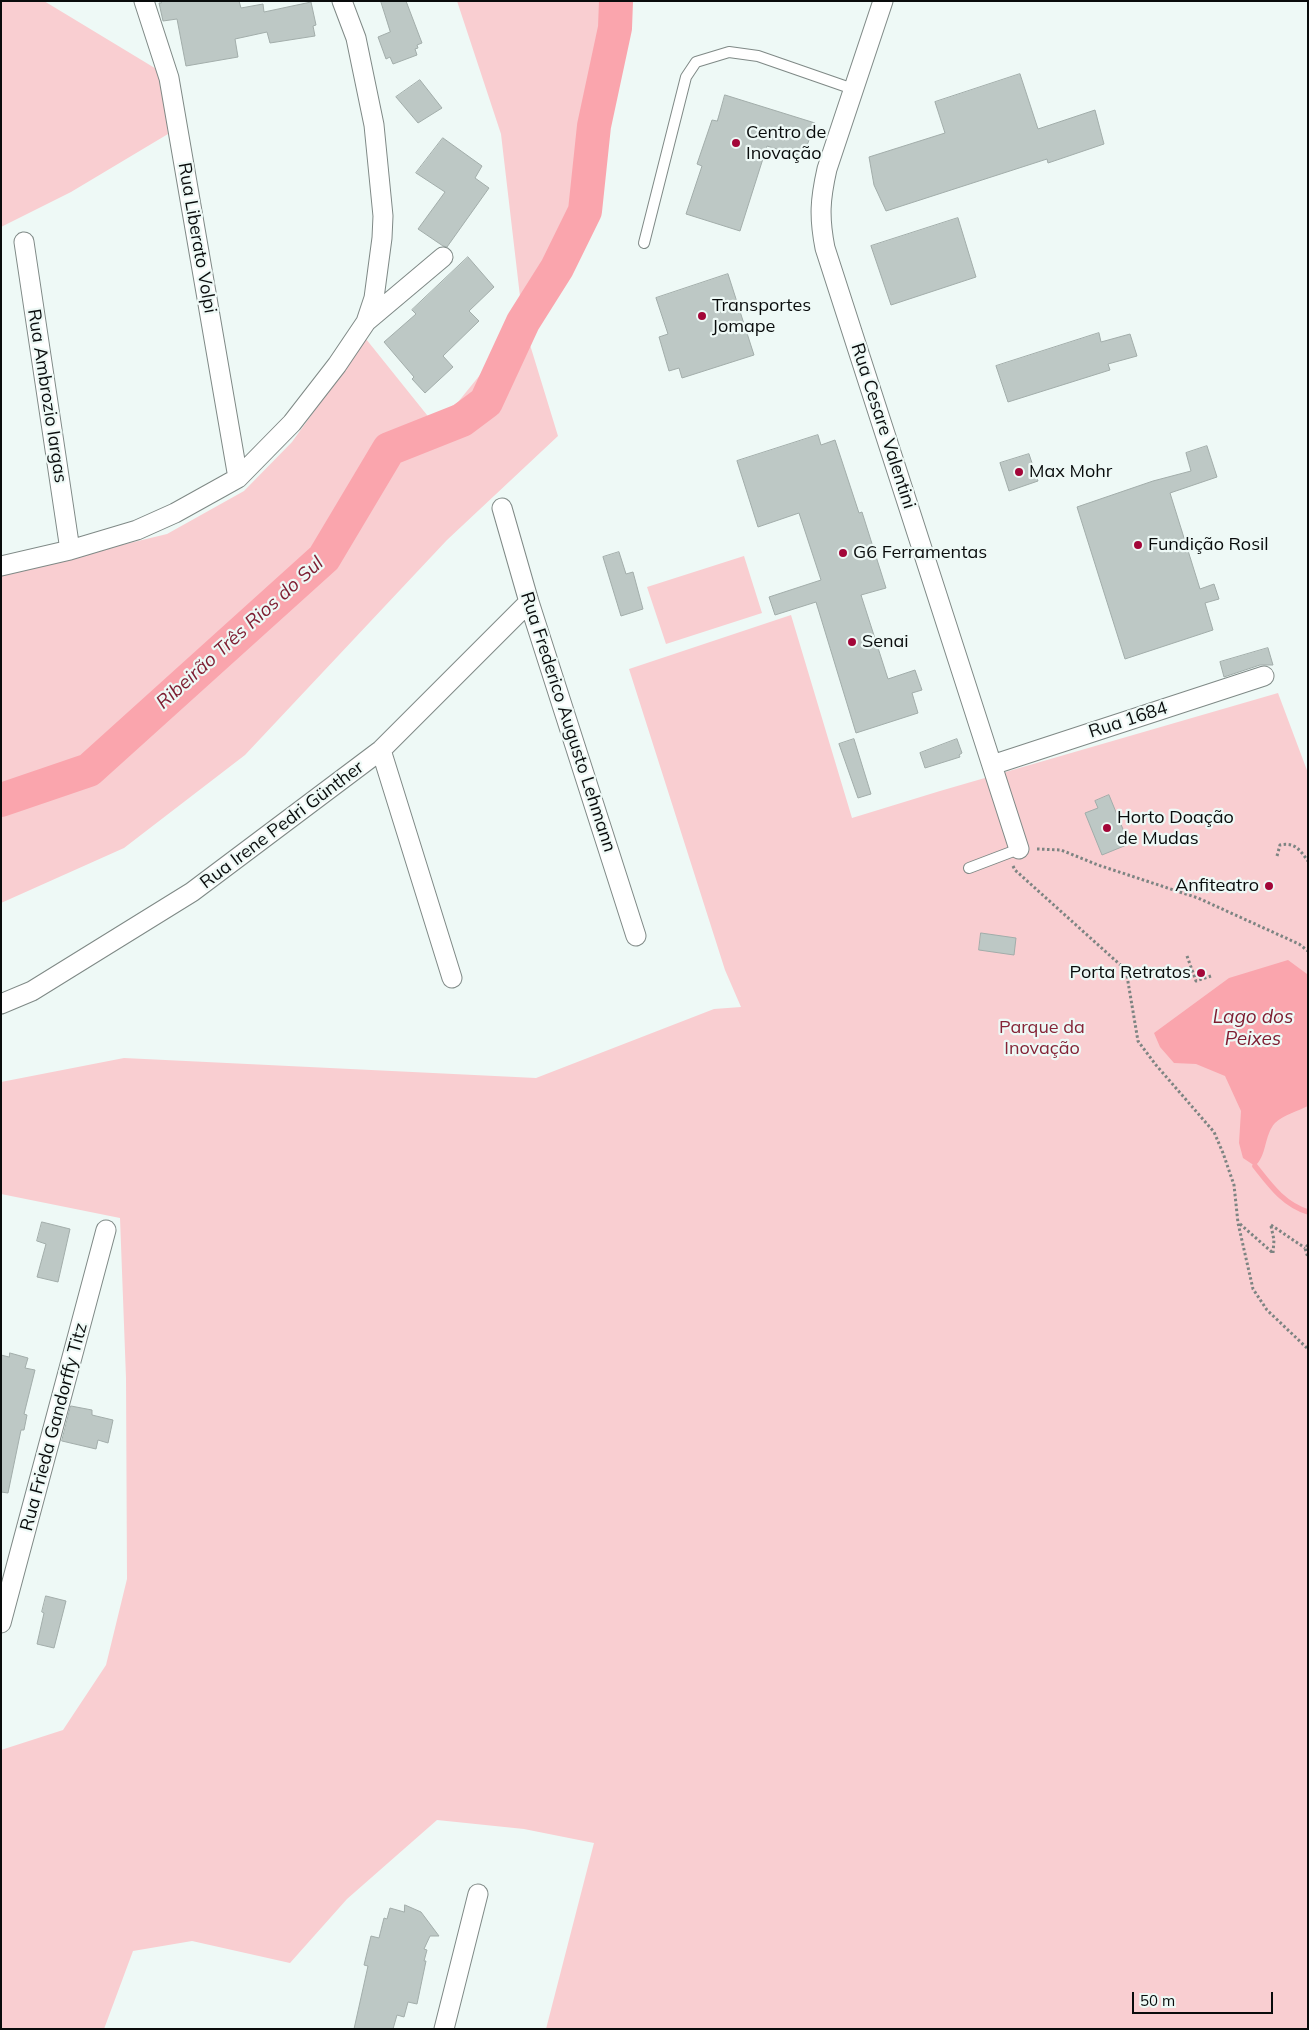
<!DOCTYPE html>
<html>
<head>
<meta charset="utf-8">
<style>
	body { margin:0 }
	#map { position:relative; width:1309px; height:2030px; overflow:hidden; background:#eef9f6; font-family:Mulish,sans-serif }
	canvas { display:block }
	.frame { position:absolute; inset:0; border:2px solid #090c0c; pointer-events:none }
	.scale { position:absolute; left:1132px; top:1992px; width:141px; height:22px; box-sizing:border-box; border:2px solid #090c0c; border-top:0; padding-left:6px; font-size:15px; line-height:18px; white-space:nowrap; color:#090c0c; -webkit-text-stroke:4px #eef9f6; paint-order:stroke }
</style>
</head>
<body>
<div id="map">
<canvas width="1309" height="2030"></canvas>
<div class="frame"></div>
<div class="scale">50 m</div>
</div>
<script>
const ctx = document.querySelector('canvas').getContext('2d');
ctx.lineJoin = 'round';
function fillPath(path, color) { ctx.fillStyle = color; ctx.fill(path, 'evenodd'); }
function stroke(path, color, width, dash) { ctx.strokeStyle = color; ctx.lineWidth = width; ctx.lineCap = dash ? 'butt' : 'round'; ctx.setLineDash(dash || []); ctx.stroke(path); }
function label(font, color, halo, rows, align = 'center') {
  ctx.font = font + ' Mulish,sans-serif'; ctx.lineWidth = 4.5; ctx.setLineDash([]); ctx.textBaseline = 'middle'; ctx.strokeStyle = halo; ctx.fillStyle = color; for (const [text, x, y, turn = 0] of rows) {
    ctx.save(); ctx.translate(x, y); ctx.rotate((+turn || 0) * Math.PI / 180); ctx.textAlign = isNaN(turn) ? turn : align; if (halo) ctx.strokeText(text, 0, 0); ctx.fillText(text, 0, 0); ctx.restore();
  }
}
fillPath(new Path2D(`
	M1,1H44L163,73L168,134L71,192L1,227Z
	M457,1H616L615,28L594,126L585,211L557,268L523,322L558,436L447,540L245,755L124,848L1,903V574L167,534L244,491L292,442L366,339L431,420L458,402L523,322L501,134Z
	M744,556L762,613L666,644L647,587Z
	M791,615L852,818L940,791L1278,693L1308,773V2029H546L594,1843L524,1829L437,1820L347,1899L290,1963L192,1941L133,1951L104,2029H1V1750L63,1730L106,1665L127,1579L126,1378L120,1218L1,1194V1082L124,1058L536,1078L714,1009L741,1007L725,970L629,669Z`), '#f9ced1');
fillPath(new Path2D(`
	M1288,960L1307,974L1308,977V1106C1298,1111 1283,1115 1275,1123C1264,1135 1267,1156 1255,1166L1243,1158L1239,1143L1241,1111L1225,1076L1196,1064L1174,1063L1160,1047L1154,1033L1229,978Z`), '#faa5ad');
stroke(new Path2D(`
	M1255,1166C1270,1185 1283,1204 1308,1212`), '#faa5ad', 5.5);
stroke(new Path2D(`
	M1,800L89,770L324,558L389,449L462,420L486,402L523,322L557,268L585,211L594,126L615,28L616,1`), '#faa5ad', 34);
const building = new Path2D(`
	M161,1H239L241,8L263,4L264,12L311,2L316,25L313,26L315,36L270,43L267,32L235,39L238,57L186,66L177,19L163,21L159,3H161Z
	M381,1H406L422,43L417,45L418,48L415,49L417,55L393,64L390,57L386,59L378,37L390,32Z
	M1020,74L1038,129L1095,110L1104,144L1048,163L1047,159L886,211L874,185L869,157L945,133L935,102Z
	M420,80L442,108L418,123L396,97Z
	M725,95L815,123L803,157L767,146L740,231L686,214L702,166L697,164L712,120L717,121Z
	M443,138L482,166L475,178L489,188L447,247L443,246L418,229L445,192L416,173Z
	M958,218L976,277L891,305L871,246Z
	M468,257L494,287L469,311L479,321L443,356L453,367L425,393L412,379L414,377L384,342L416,314L412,310Z
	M728,274L754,355L682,378L679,368L669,371L659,337L668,334L656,298Z
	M1099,333L1101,342L1130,334L1137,356L1108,364L1110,370L1008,402L996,366Z
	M818,435L821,445L835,440L859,513L862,512L886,588L861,595L888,679L915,670L922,690L912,693L918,713L856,733L816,602L775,615L769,597L821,580L799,513L758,527L737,461Z
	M1207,446L1217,477L1170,493L1200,589L1214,584L1219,599L1205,603L1213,630L1125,659L1077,507L1153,481L1191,471L1186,453Z
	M1029,454L1038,481L1009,491L1000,463Z
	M619,552L626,574L633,572L643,609L621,616L603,557Z
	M1268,648L1273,665H1260L1224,677L1220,662Z
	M854,739L871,794L858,798L839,744Z
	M957,739L962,753L959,755L960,757L925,768L920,753Z
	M1109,795L1129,844L1102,855L1085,813L1098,808L1095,801Z
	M981,933L1016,938L1014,955L979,950Z
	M42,1222L70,1229L58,1282L37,1277L46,1244L37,1241Z
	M10,1353L28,1358L25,1368L35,1370L24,1414L27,1415L24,1430H21L8,1493L1,1492V1355L9,1357Z
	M71,1406L92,1410V1415L113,1420L108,1443L98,1440L96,1449L62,1441Z
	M46,1596L66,1601L54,1648L37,1644L44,1613L42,1612Z
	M405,1905L421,1912L439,1936H430L424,1949L427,1950L424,1961H426L417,2004L408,2002L404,2017L397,2015L393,2029H354L368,1966L364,1965L371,1936L379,1938L384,1918L387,1919L390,1908L404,1912Z`);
fillPath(building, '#bdc8c5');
stroke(building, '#a2adaa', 1);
const service = new Path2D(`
	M644,243L686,77L696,62L729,52L758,56L853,89
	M969,868L1019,849`);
const minor = new Path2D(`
	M144,1L169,78L238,478
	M883,1L827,169C820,200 819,217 825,248L1019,849
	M24,242L70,550
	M367,321L443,257
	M502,508L529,602L636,936
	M1,566L70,550L137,530L175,513L238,478L292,423L337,365L366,322L374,298L382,238L383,216L374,125L356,38L342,1
	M381,750L452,978
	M992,765L1264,676
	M1,1004L32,991L192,892L381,750L529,602
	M1,1623L106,1230
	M444,2029L478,1894`);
stroke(service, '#7f8986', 12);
stroke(minor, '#7f8986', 21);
stroke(new Path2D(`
	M1037,849L1061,850L1098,865L1198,898L1299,944L1308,951
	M1277,856L1280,845C1295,842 1300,850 1308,861
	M1013,866L1015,870L1126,970L1138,1041L1156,1065L1214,1132L1223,1153L1234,1185L1238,1223L1253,1289L1267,1310L1308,1349
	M1187,956L1196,981L1211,976
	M1240,1224L1273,1253
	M1271,1225L1305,1248
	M1271,1226L1274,1240L1273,1253
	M1308,1245L1305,1248L1308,1258`), '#7d8482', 3, [2.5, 2.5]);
stroke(service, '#fff', 10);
stroke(minor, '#fff', 19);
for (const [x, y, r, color] of [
	[736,143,5,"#a30638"],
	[702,316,5,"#a30638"],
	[1019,472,5,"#a30638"],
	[1138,545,5,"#a30638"],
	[843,553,5,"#a30638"],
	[852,642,5,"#a30638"],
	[1107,828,5,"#a30638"],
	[1269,886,5,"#a30638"],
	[1201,973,5,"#a30638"]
]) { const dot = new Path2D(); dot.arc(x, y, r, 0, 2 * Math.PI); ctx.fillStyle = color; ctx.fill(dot); stroke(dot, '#eef9f6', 2); }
label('18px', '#090c0c', '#eef9f6', [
	["Centro de",746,133],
	["Inovação",746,154],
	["Transportes",712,306],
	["Jomape",712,327],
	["Max Mohr",1029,472],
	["Fundição Rosil",1148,545],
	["G6 Ferramentas",853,553],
	["Senai",862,642],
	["Horto Doação",1117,818],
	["de Mudas",1117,839],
	["Anfiteatro",1259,886,"right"],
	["Porta Retratos",1191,973,"right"]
], 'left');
label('18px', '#090c0c', '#eef9f6', [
	["Rua Liberato Volpi",197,238,80],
	["Rua Ambrozio Iargas",47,396,81],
	["Rua Cesare Valentini",883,426,72],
	["Rua 1684",1128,720,-18],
	["Rua Frederico Augusto Lehmann",568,722,72],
	["Rua Irene Pedri Günther",282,825,-37],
	["Rua Frieda Gandorffy Titz",54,1427,-75]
]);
label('18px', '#852437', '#eef9f6', [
	["Parque da",1042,1028],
	["Inovação",1042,1049]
]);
label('italic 19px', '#7e1d31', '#eef9f6', [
	["Ribeirão Três Rios do Sul",240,633,-42],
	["Lago dos",1253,1017],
	["Peixes",1253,1039]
]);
</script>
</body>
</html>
